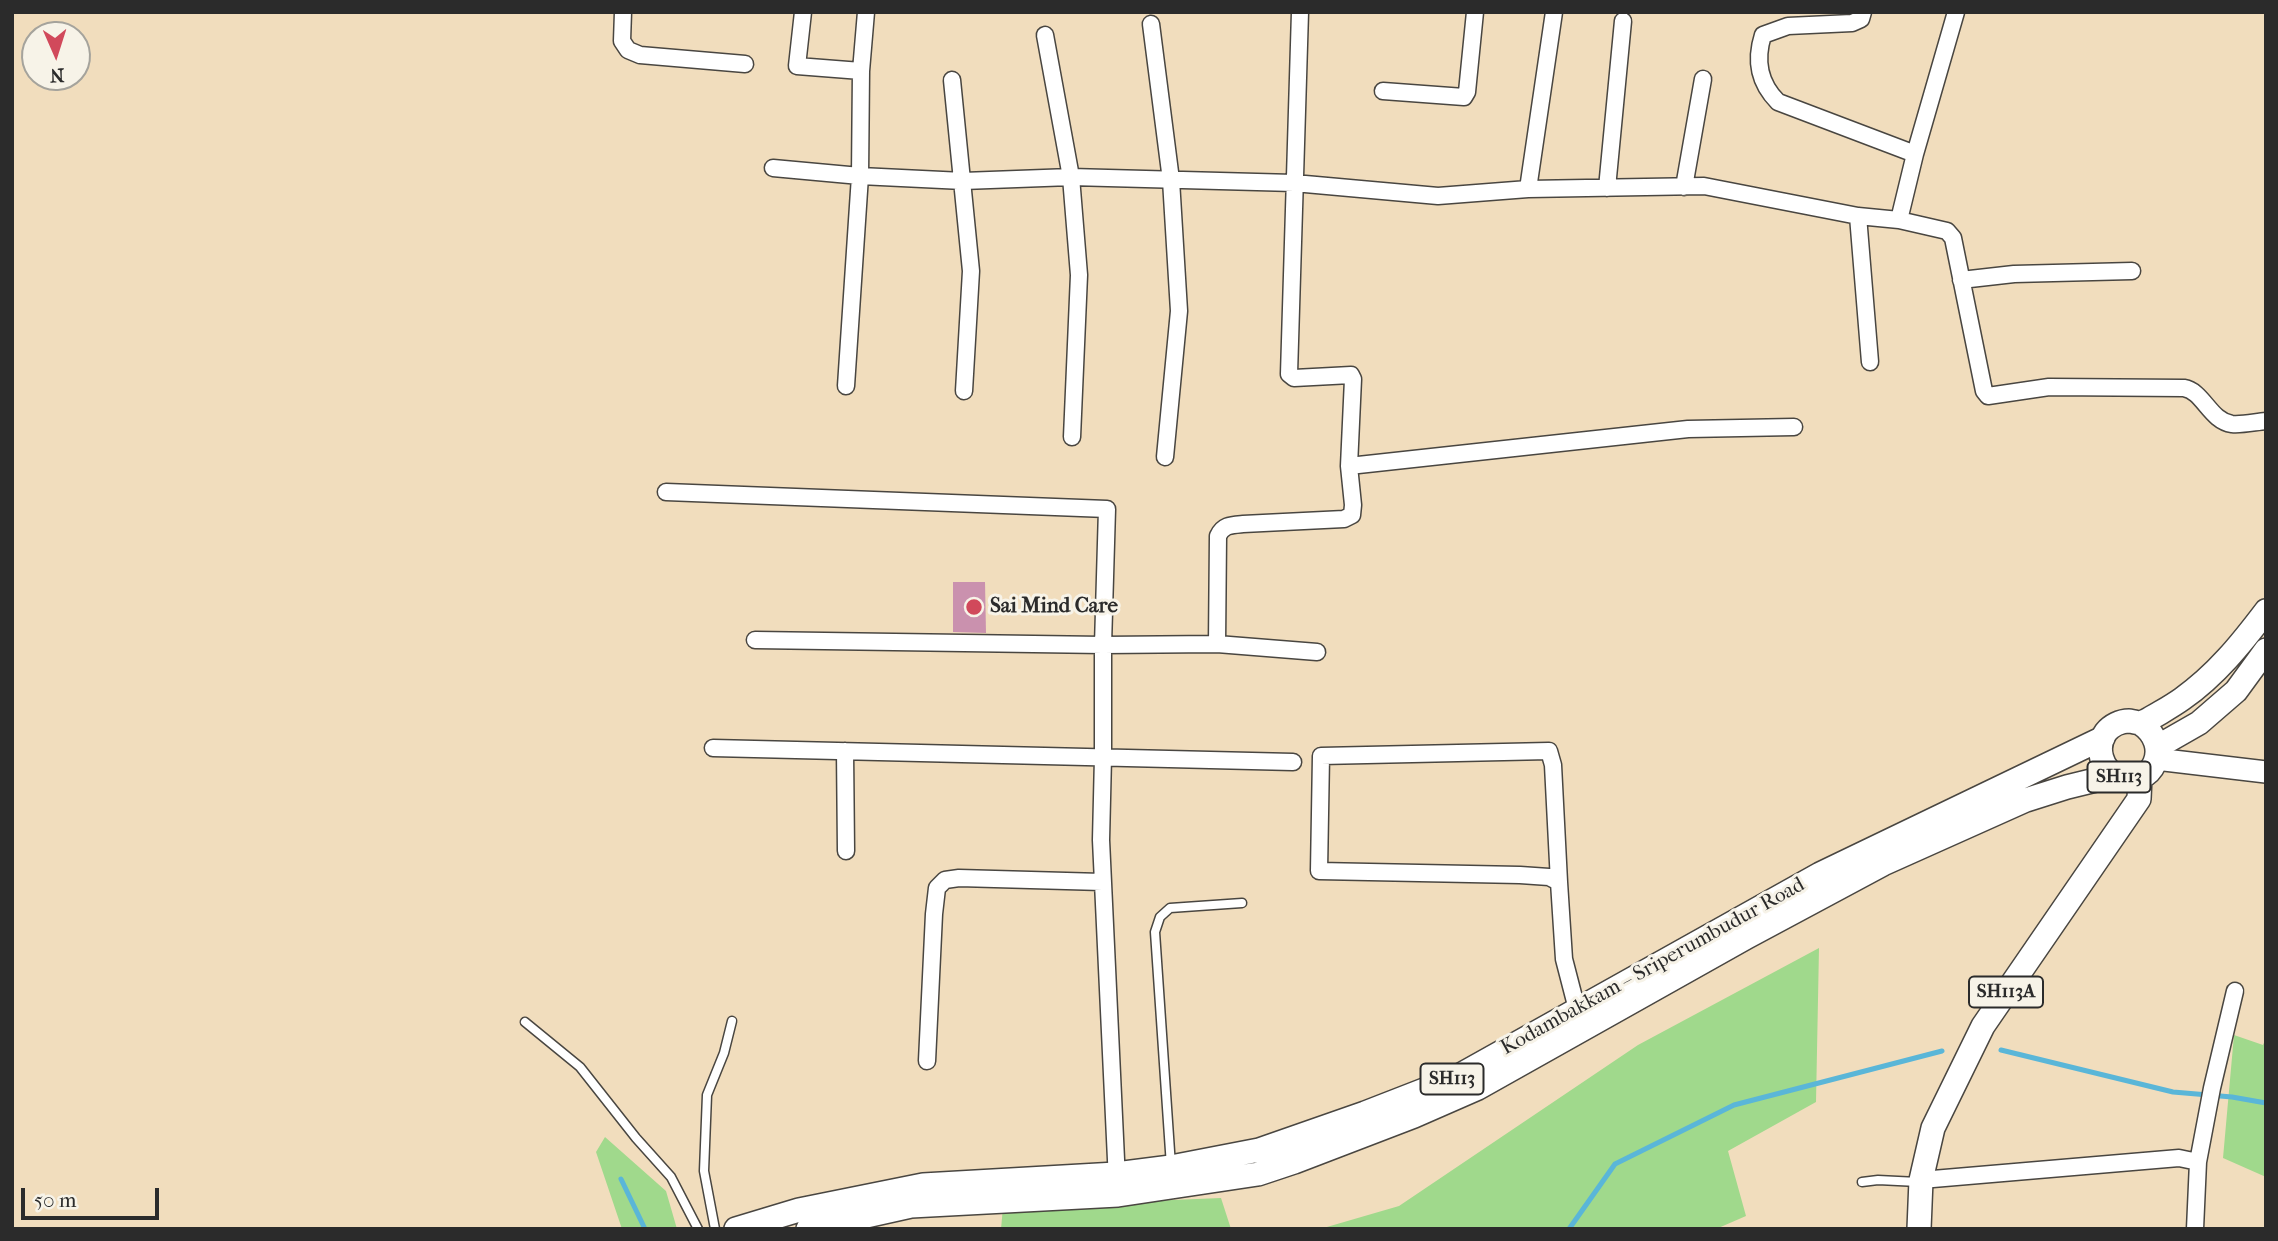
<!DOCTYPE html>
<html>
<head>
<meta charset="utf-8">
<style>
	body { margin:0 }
	#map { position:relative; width:2278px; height:1241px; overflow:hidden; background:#f1ddbd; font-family:"IM FELL French Canon",serif }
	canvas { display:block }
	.frame { position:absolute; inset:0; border:14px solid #2b2b2b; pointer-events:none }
	.north { position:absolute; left:21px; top:21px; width:70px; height:70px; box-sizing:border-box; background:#f7f3e8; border:2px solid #a5a39c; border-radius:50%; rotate:177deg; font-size:19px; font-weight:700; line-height:28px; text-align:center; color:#2b2b2b }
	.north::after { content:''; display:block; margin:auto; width:24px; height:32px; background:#d1495b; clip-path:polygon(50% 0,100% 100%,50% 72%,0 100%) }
	.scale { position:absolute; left:21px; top:1188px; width:138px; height:32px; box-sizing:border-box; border:4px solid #2b2b2b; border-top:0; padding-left:9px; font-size:21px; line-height:24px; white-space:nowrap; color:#2b2b2b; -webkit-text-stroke:5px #f7f3e8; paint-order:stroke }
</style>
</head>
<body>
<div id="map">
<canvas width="2278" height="1241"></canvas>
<div class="frame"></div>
<div class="north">N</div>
<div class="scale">50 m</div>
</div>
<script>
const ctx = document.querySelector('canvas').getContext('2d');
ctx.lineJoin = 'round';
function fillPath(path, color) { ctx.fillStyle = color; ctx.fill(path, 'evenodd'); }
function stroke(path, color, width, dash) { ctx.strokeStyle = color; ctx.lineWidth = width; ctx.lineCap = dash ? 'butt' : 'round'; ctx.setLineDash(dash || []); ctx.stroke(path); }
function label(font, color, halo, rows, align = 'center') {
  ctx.font = font + ' "IM FELL French Canon",serif'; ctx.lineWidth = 6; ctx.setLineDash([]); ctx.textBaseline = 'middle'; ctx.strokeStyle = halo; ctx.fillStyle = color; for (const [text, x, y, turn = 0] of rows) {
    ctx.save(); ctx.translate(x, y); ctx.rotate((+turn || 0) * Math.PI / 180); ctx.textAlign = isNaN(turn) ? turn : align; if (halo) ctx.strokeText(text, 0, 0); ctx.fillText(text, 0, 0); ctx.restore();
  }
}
fillPath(new Path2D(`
	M1819,948L1816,1102L1728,1151L1746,1216L1716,1229H1320L1399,1206L1638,1045Z
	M2234,1035L2263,1045L2266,1038V1177L2223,1158Z
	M605,1137L666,1191L677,1229H622L596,1152Z
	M1221,1198L1231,1229H1001L1003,1207Z`), '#a0d98c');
stroke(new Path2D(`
	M2001,1050L2173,1092L2232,1097L2266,1103
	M621,1179L645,1229
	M1569,1229L1615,1164L1734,1105L1942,1051`), '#5ab6d8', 5);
fillPath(new Path2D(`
	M953,582H985L986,633L953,632Z`), '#ca91ae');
const service = new Path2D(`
	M525,1022L580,1067L636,1138L671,1177L698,1229
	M1171,1166L1155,932L1160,917L1170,908L1242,903
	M1862,1182L1878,1180L1918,1182
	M715,1229L704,1171L707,1095L724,1053L732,1021`);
const minor = new Path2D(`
	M623,12L622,41L628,50L640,55L745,64
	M803,12L797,66L861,71
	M1863,12L1861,19L1852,23L1788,26L1763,35C1755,60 1759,83 1778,102L1915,154
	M1151,24L1171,180L1179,311L1165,457
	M1045,35L1071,177L1079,275L1072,437
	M952,80L971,271L964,391
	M1383,91L1464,97L1467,92L1475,12
	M773,168L860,176L963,181L1071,177L1294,183L1438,196L1528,189L1704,186L1858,216L1899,220L1947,231L1953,238L1984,391L1988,396L2049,387L2184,388C2203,391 2210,421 2232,424C2242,425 2255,422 2266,421
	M1684,187L1703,79
	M1607,188L1623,21
	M1528,189L1554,12
	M1858,216L1870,362
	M1899,220L1915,154L1956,12
	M1961,280L2014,274L2132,271
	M846,386L860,176L861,71L866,12
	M1349,466L1688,429L1794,427
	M666,492L1107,509L1103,645V757L1101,840L1117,1181
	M755,640L1103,645L1217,644L1218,536C1223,525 1231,525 1243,524L1344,519L1352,515L1353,505L1349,466L1353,379L1351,375L1294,378L1289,374L1300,12
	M1217,644L1317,652
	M713,748L1293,762
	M845,751L846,851
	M1559,882L1553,765L1549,751L1321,756L1319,871L1520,875L1549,877L1559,882L1564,959L1579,1017
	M927,1061L934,914L937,888L945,880L959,878L1102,882
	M2198,1162L2212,1088L2235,991
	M1921,1180L2179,1158L2198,1162L2195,1229`);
const secondary = new Path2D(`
	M2156,759L2266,772`);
const primary = new Path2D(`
	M2140,723C2174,745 2152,790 2119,777C2101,770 2095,747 2106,732C2111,726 2120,721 2129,721C2130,721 2139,723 2140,723C2146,722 2175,704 2182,699C2216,675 2241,644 2266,611
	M2157,747L2199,723L2236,691L2266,650
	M736,1229L799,1210L923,1185L1116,1174L1171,1167L1259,1150L1365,1113L1455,1078L1820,874L2103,738
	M808,1229L911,1206L1118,1195L1258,1174L1294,1162L1414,1116L1478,1088L1747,937L1883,864L2026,800L2067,787L2116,775
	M1919,1229L1921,1180L1933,1128L1983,1026L2139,799L2140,777`);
stroke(service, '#494641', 11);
stroke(minor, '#494641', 19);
stroke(secondary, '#494641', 24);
stroke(primary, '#494641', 26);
stroke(service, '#fff', 8);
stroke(minor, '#fff', 16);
stroke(secondary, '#fff', 21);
stroke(primary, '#fff', 23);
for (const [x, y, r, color] of [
	[974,607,9,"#d1495b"]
]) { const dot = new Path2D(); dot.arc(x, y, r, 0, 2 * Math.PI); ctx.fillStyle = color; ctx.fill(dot); stroke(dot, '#f7f3e8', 2.5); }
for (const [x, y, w] of [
	[2119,777,63],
	[2006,992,74],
	[1452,1079,63]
]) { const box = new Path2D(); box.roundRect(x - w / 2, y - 15.5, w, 31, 5); ctx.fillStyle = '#f7f3e8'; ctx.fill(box); stroke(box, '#2b2b2b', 2); }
label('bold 19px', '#2b2b2b', null, [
	["SH113",2119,777],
	["SH113A",2006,992],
	["SH113",1452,1079]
]);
label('bold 21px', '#2b2b2b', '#f7f3e8', [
	["Sai Mind Care",990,607]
], 'left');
label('21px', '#2b2b2b', '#f7f3e8', [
	["Kodambakkam – Sriperumbudur Road",1653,967,-29]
]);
</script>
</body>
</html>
